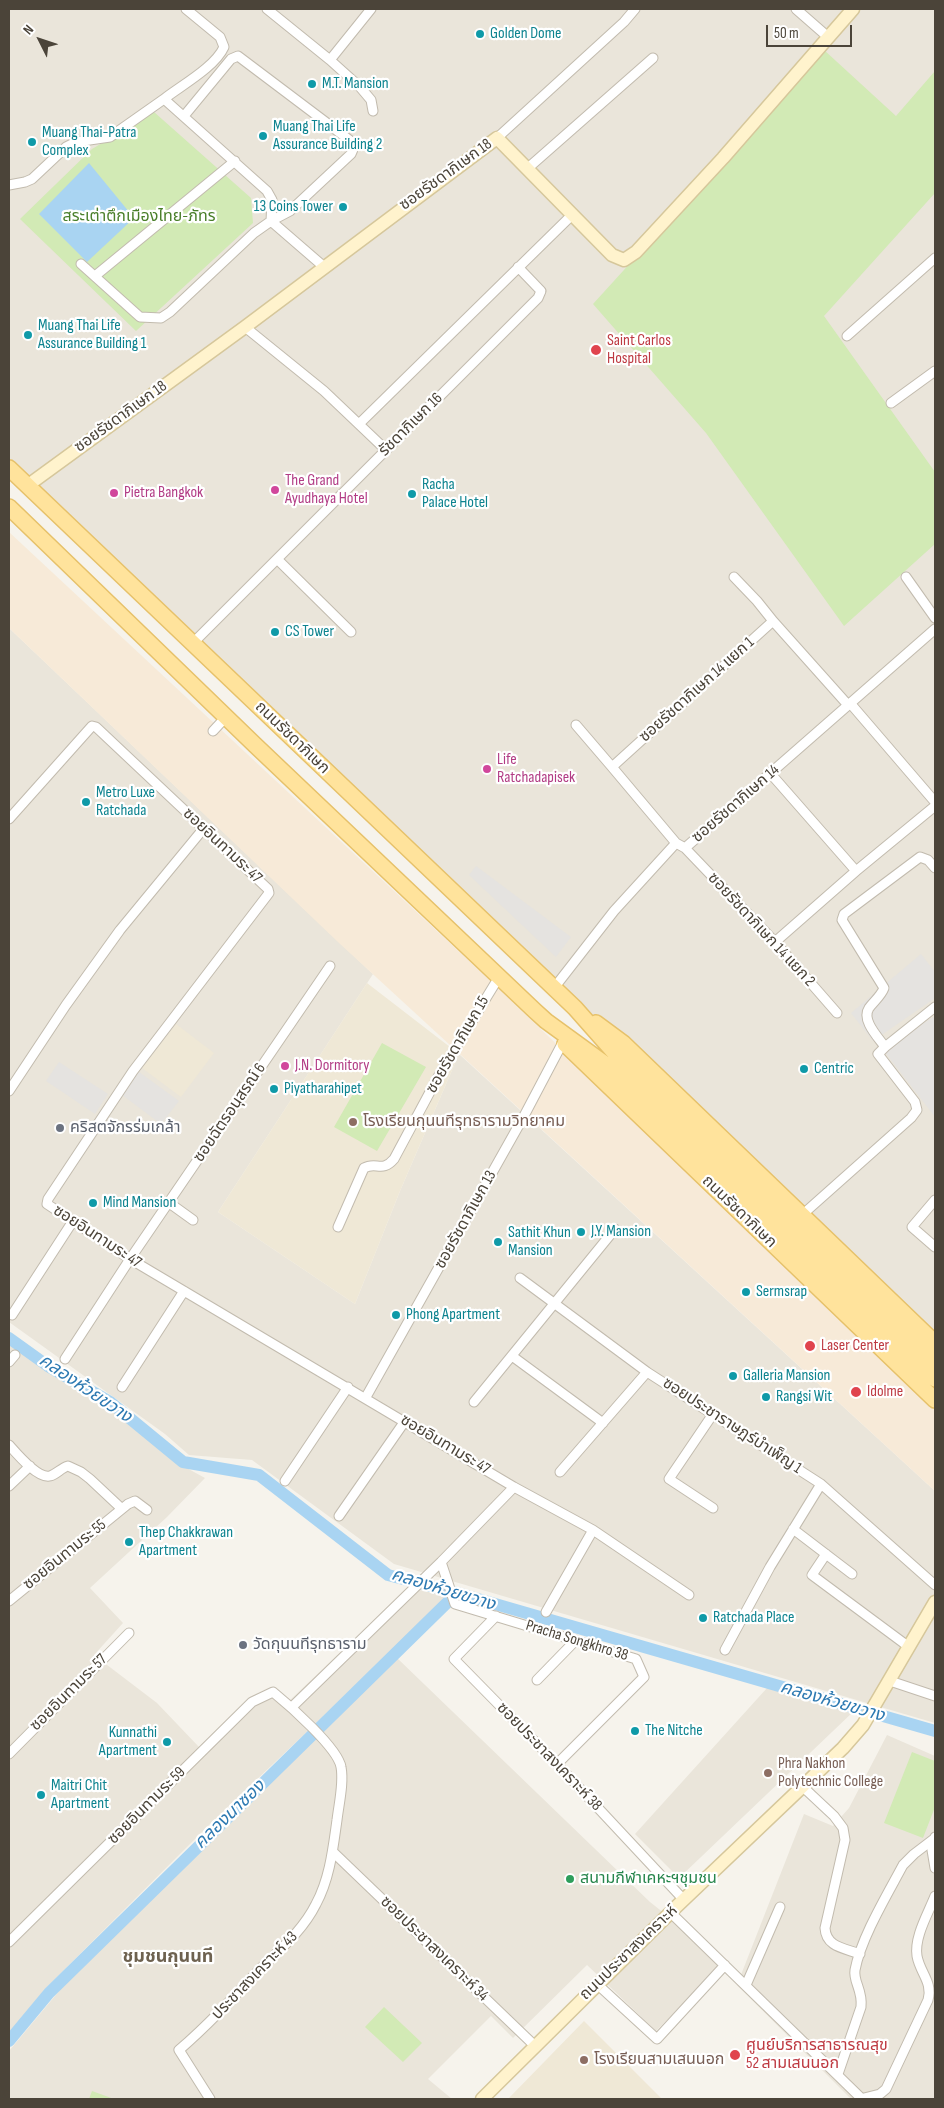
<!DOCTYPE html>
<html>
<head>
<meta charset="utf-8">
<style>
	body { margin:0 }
	#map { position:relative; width:944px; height:2108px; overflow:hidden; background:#f6f3ec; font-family:"Sofia Sans Condensed",sans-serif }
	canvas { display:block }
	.frame { position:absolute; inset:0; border:10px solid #4b4439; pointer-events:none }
	.north { position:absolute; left:15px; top:15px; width:50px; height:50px; -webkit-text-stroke:4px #fff; paint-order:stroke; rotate:311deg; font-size:14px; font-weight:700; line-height:20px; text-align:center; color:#4b4439 }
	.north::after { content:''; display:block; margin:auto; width:18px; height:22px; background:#4b4439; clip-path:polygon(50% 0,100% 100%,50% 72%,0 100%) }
	.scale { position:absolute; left:766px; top:25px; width:86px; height:22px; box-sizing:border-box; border:2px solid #4b4439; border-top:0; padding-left:6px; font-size:15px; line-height:18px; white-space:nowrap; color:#4b4439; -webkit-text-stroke:4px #fff; paint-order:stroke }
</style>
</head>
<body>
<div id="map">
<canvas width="944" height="2108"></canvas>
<div class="frame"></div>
<div class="north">N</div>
<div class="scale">50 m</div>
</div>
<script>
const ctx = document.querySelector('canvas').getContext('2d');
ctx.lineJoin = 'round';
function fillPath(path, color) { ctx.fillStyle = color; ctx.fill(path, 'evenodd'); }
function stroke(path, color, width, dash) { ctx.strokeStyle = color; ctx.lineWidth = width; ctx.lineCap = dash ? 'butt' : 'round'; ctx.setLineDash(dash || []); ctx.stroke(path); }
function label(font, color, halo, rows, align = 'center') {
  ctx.font = font + ' "Sofia Sans Condensed","Noto Sans Thai",sans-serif'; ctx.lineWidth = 4.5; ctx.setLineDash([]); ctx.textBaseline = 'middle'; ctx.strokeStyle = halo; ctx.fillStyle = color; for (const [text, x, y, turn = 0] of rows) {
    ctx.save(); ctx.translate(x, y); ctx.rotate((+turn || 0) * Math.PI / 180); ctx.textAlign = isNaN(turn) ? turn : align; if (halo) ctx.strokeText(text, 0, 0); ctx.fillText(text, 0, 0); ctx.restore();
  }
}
fillPath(new Path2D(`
	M9,9H935V1343L575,1008L9,468Z
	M9,628L373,974L218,1212L355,1304L400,1191L459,1054L935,1491V1723L394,1564L252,1460L189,1455L165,1434L9,1322Z
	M9,1334L111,1407L183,1466L205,1478L167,1517L90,1588L123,1623L94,1655L157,1703L199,1747L254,1695L288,1702L410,1586L431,1580L456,1590L209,1825L46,1988L9,2034Z
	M396,1657L650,1902L679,1925L720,1966L656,2031L587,1965L513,2038L491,2016L428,2079L452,2099H9V2051L70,1978Z
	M767,1688L854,1711L679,1878L635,1834Z
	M887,1735L935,1756V2099H851L737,1985L804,1814L833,1826L849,1808Z`), '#eae5da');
fillPath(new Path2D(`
	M9,532L482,973L935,1405V1491L339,943L9,628Z`), '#f7ead8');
fillPath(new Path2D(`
	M367,983L459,1054L400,1191L355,1304L218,1212Z
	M176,1024L214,1053L181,1097L142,1068Z
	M584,2021L662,2099H508Z`), '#efe8d6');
fillPath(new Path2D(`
	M824,50L896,116L935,71V193L824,316L935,472V544L844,626L706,433L593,304Z
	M154,112L251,198L253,223L136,331L20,219L92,149Z
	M382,1043L426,1067L377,1151L334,1127Z
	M912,1752L935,1761V1807L923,1838L884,1823Z
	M384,2007L422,2043L403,2062L365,2027Z
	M92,2091L114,2099H89Z`), '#d2eab5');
fillPath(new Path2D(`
	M476,866L571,937L556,957L469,875Z
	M921,954L935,972V998L873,1041L851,1013Z
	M933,1017L935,1020V1117L884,1051Z
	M59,1062L108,1094L95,1114L46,1081Z
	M139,1072L179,1101L161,1124L122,1095Z`), '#e5e3e0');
fillPath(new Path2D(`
	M89,163L134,218L87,262L39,214Z`), '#a9d4f2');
stroke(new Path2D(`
	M9,1338L48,1366L110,1402L183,1462L259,1475L388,1575L457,1593L935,1731
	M9,2041L49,1993L457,1593`), '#a9d4f2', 12);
const street = new Path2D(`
	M267,9L330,60L360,87L371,100L373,111
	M796,9L828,37
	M330,60L371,9
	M164,99C182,85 215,67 224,47L220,37L186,9
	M184,116L231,59L238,56L352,142L354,147L351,154L290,211L271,221L323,266
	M497,138L624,22L635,9
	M528,168L653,58
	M9,185L25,182L32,179L66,147L76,142L110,137L164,99L267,191L272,200L271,221L254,233L170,312L161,318L140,317L81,264
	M95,276L235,161
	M245,327L324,391L386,450
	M847,336L935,258
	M891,403L935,371
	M360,423L573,214
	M277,559L351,632
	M734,577L757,601L773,621
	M906,577L935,618
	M192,644L538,298L541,291L518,267
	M850,703L935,802
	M576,725L612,767
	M213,731L226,717
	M771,774L856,871
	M9,819L92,726L96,727L268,889L269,893L133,1071L48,1199L47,1204L130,1259L514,1487L593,1530L689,1595
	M685,848L935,629
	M775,942L856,871L935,806
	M554,988L614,911L676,843
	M837,1013L775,942L685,848L676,843L612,767L773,621L848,705
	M885,1047C878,1037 861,1020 869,1008C874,1001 881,996 884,988L842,920L844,914L920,857L928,860L935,868
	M9,1091L66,1005L120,930L204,828
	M935,1200L912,1227L935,1247
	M168,1202L193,1220
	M802,1215L911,1118L917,1110L915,1102L878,1054L885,1047L935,1007
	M338,1227L364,1168C376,1161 382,1173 394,1159L439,1075L499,977
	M520,1278L647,1372L821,1484L935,1585
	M12,1315L73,1221
	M512,1356L603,1423
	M65,1359L130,1259L330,966
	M9,1362L15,1355
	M122,1387L184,1291
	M366,1397L524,1116L563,1042
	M474,1402L615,1229
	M713,1414L669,1479L713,1508
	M9,1445C17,1454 38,1479 50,1476C57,1474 61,1468 68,1466L81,1472L90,1479L122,1509
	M560,1472L647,1372
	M285,1481L348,1387
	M9,1486L30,1466
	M339,1516L405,1421
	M793,1529L852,1574
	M826,1554L812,1575L909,1647
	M441,1562L455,1604L636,1659L644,1677L557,1764
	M9,1601L128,1504L135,1501L147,1510
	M546,1612L593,1530
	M496,1616L454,1659L557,1764L684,1900
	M725,1650L770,1567L821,1484
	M537,1680L576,1640
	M890,1681L935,1696
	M292,1707L441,1562L514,1487
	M9,1754L129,1633
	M803,1787L834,1816L843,1828L845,1840L825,1928C826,1947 844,1948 860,1954
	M935,1837L932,1850L935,1868
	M333,1852L535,2046
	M671,1913L862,2099
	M9,1942L252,1702L273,1692C289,1705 338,1748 341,1767C344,1783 339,1803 337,1820C333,1848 330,1878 316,1904C302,1932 279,1950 257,1972C232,1999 207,2026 179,2050L210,2099
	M597,1984L657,2039L725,1965
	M746,1985L780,1907
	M838,2074L861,2007C863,1990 853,1982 855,1970C861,1938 887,1895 903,1865L914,1854L935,1838
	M860,2099L880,2094L886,2089L928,2000C933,1982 920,1973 917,1956C914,1937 928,1914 935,1896`);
const secondary = new Path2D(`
	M27,486L245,327L497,138L612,255L624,260L636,252L723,158L853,9
	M482,2099L676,1907L843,1748L863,1725L935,1602`);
const primary = new Path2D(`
	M9,468L575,1008L621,1060L935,1361
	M9,507L255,745L535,1011L546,1021L612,1069L935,1379
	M596,1023L623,1043L935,1343
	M565,1044L935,1400`);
stroke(street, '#c2bbae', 11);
stroke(secondary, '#d6c79b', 15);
stroke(primary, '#e6c16a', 18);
stroke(street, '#fff', 9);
stroke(secondary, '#fff3cd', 12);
stroke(primary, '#ffe39c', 15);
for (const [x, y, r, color] of [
	[480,34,5,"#0f9aa8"],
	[312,84,5,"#0f9aa8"],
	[263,136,5,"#0f9aa8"],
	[32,142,5,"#0f9aa8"],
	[343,207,5,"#0f9aa8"],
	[28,335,5,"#0f9aa8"],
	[596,350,6,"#e0444e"],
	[275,490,5,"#d1479c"],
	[114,493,5,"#d1479c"],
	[412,494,5,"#0f9aa8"],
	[275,632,5,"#0f9aa8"],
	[487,769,5,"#d1479c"],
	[86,802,5,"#0f9aa8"],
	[285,1066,5,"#d1479c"],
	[804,1069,5,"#0f9aa8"],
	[274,1089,5,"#0f9aa8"],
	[353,1122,5,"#8d6e63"],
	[60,1128,5,"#6b7280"],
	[93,1203,5,"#0f9aa8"],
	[581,1232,5,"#0f9aa8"],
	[498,1242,5,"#0f9aa8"],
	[746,1292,5,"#0f9aa8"],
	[396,1315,5,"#0f9aa8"],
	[810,1346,6,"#e0444e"],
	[733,1376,5,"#0f9aa8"],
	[856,1392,6,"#e0444e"],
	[766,1397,5,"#0f9aa8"],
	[129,1542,5,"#0f9aa8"],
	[703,1618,5,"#0f9aa8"],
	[243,1645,5,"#6b7280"],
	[635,1731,5,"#0f9aa8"],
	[167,1742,5,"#0f9aa8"],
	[768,1773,5,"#8d6e63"],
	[41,1795,5,"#0f9aa8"],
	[570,1879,5,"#2e9e5b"],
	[735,2055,6,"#e0444e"],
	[584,2060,5,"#8d6e63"]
]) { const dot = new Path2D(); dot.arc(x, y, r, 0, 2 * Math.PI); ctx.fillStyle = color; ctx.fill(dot); stroke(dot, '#fff', 2); }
label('16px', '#0d838f', '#fff', [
	["Golden Dome",490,34],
	["M.T. Mansion",322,84],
	["Muang Thai Life",273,127],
	["Assurance Building 2",273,145],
	["Muang Thai-Patra",42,133],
	["Complex",42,151],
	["13 Coins Tower",333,207,"right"],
	["Muang Thai Life",38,326],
	["Assurance Building 1",38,344],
	["Racha",422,485],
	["Palace Hotel",422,503],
	["CS Tower",285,632],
	["Metro Luxe",96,793],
	["Ratchada",96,811],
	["Centric",814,1069],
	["Piyatharahipet",284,1089],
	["Mind Mansion",103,1203],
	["J.Y. Mansion",591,1232],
	["Sathit Khun",508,1233],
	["Mansion",508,1251],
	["Sermsrap",756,1292],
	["Phong Apartment",406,1315],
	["Galleria Mansion",743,1376],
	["Rangsi Wit",776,1397],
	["Thep Chakkrawan",139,1533],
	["Apartment",139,1551],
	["Ratchada Place",713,1618],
	["The Nitche",645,1731],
	["Kunnathi",157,1733,"right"],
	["Apartment",157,1751,"right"],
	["Maitri Chit",51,1786],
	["Apartment",51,1804]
], 'left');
label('16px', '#4b4439', '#fff', [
	["ซอยรัชดาภิเษก 18",446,175,-36],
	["ซอยรัชดาภิเษก 18",121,417,-36],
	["รัชดาภิเษก 16",411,425,-45],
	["ซอยรัชดาภิเษก 14 แยก 1",697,690,-42],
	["ถนนรัชดาภิเษก",292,738,44],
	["ซอยรัชดาภิเษก 14",736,804,-41],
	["ซอยอินทามระ 47",222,846,43],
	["ซอยรัชดาภิเษก 14 แยก 2",761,930,47],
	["ซอยรัชดาภิเษก 15",458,1045,-60],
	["ซอยฉัตรอนุสรณ์ 6",230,1113,-56],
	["ถนนรัชดาภิเษก",739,1212,44],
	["ซอยรัชดาภิเษก 13",466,1220,-61],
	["ซอยอินทามระ 47",97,1237,33],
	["ซอยประชาราษฎร์บำเพ็ญ 1",732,1426,33],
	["ซอยอินทามระ 47",445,1445,31],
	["ซอยอินทามระ 55",65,1555,-39],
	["Pracha Songkhro 38",577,1641,17],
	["ซอยอินทามระ 57",69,1693,-45],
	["ซอยประชาสงเคราะห์ 38",549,1757,46],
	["ซอยอินทามระ 59",147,1806,-45],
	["ซอยประชาสงเคราะห์ 34",434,1949,44],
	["ถนนประชาสงเคราะห์",629,1953,-44],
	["ประชาสงเคราะห์ 43",255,1976,-46]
]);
label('16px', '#4a7f2a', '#fff', [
	["สระเต่าตึกเมืองไทย-ภัทร",139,217]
]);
label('16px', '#be3a42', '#fff', [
	["Saint Carlos",607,341],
	["Hospital",607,359],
	["Laser Center",821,1346],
	["Idolme",867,1392],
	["ศูนย์บริการสาธารณสุข",746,2046],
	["52 สามเสนนอก",746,2064]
], 'left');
label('16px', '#b23c85', '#fff', [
	["The Grand",285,481],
	["Ayudhaya Hotel",285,499],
	["Pietra Bangkok",124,493],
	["Life",497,760],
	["Ratchadapisek",497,778],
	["J.N. Dormitory",295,1066]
], 'left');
label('16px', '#785e54', '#fff', [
	["โรงเรียนกุนนทีรุทธารามวิทยาคม",363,1122],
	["Phra Nakhon",778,1764],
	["Polytechnic College",778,1782],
	["โรงเรียนสามเสนนอก",594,2060]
], 'left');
label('16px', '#5b616d', '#fff', [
	["คริสตจักรร่มเกล้า",70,1128],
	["วัดกุนนทีรุทธาราม",253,1645]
], 'left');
label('16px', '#27864d', '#fff', [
	["สนามกีฬาเคหะฯชุมชน",580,1879]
], 'left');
label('italic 18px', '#2e7ab2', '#fff', [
	["คลองห้วยขวาง",85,1389,34],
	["คลองห้วยขวาง",443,1590,17],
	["คลองห้วยขวาง",832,1702,16],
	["คลองนาซอง",230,1815,-44]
]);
label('bold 18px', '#6e6250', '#fff', [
	["ชุมชนกุนนที",168,1957]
]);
</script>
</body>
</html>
